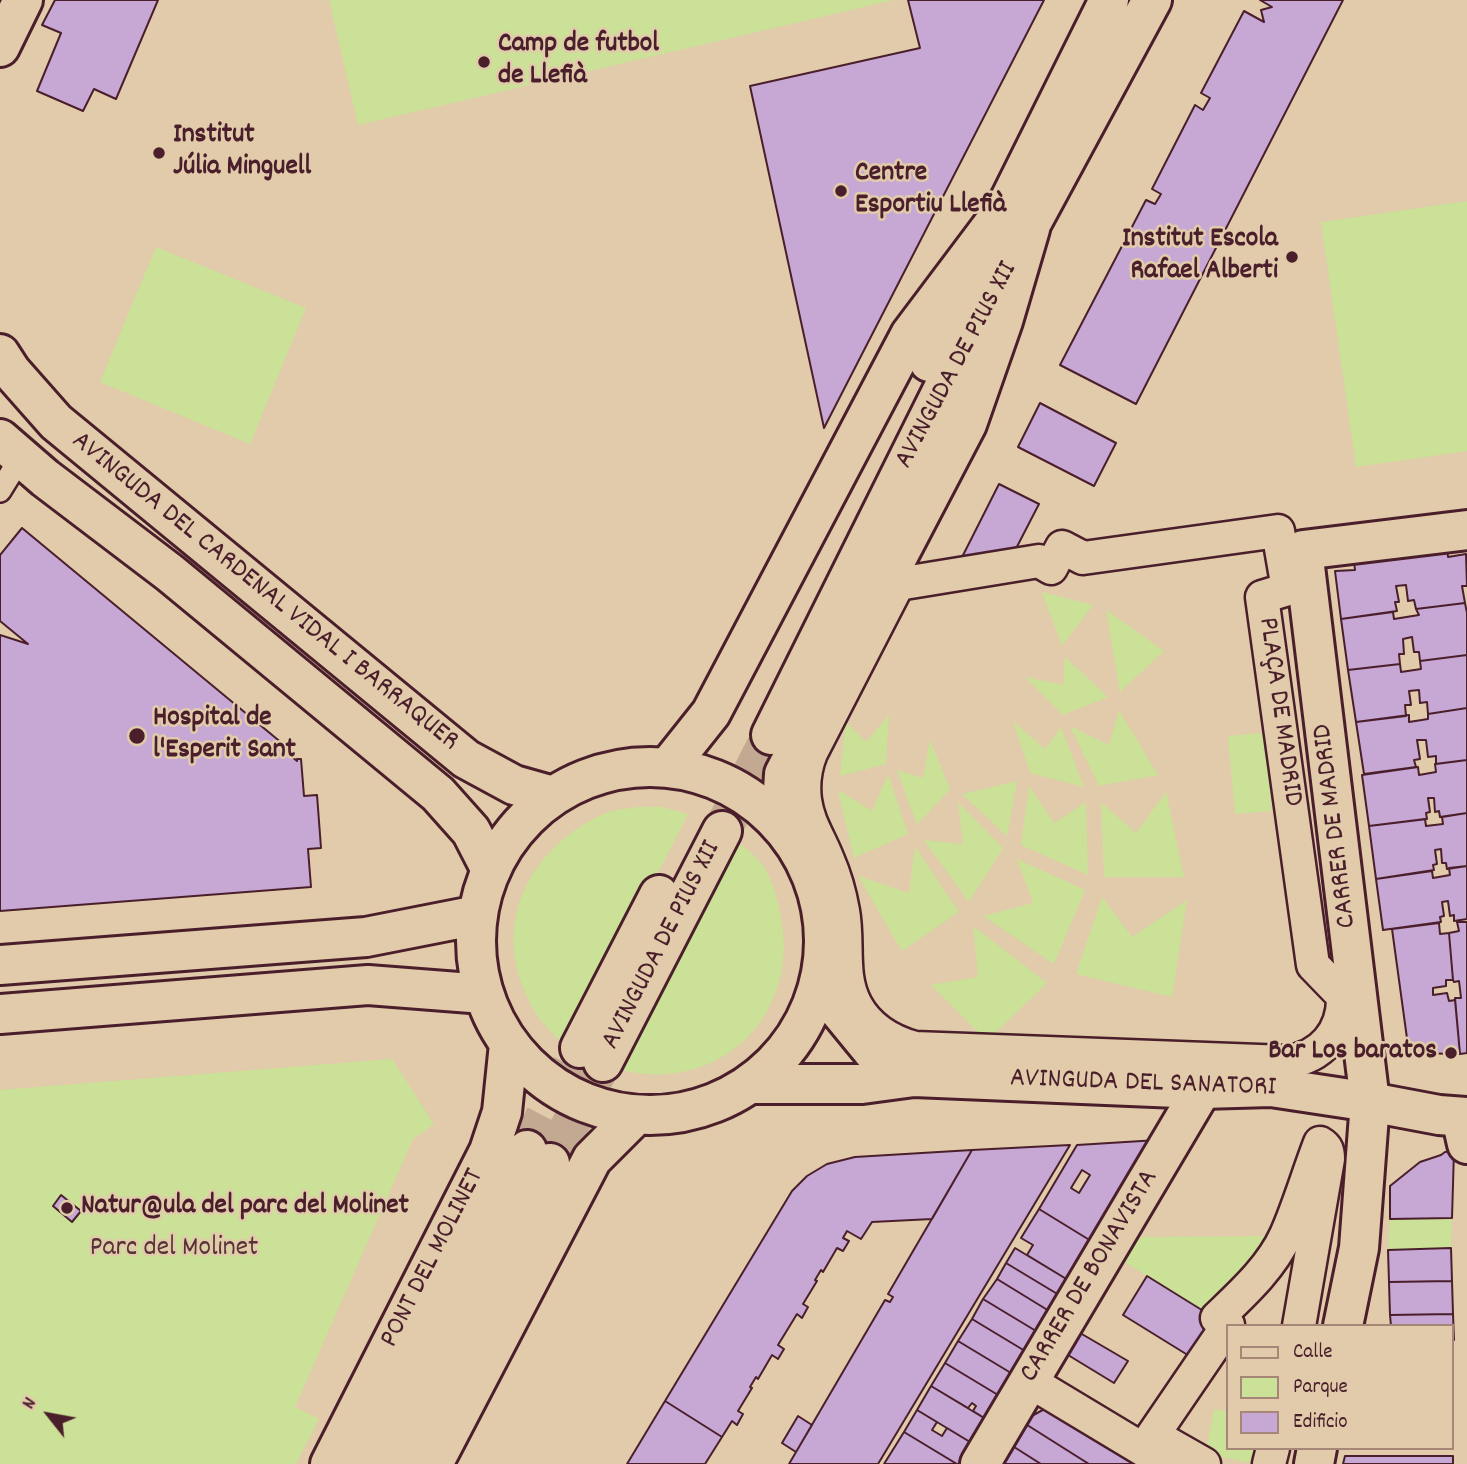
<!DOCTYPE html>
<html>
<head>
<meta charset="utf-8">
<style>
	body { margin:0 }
	#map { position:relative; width:1467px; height:1464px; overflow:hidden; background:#e1cbaa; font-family:Dekko,sans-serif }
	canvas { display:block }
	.legend { position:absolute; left:1226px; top:1324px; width:228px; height:126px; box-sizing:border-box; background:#e1cbaa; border:2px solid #a58677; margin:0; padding:9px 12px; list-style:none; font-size:21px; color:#4a1f2b }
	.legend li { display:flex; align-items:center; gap:14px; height:35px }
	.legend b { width:35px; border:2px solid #a58677 }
	.north { position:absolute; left:14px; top:1380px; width:70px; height:70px; -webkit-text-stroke:5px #e1cbaa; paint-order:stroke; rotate:301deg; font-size:19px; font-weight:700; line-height:28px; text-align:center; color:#4a1f2b }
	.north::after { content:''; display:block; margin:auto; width:24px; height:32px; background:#4a1f2b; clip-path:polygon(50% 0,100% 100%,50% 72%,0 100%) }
</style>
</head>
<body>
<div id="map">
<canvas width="1467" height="1464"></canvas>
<ul class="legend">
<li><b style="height:9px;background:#e1cbaa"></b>Calle</li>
<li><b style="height:19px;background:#cae197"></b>Parque</li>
<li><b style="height:19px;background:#c7a8d4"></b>Edificio</li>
</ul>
<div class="north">N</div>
</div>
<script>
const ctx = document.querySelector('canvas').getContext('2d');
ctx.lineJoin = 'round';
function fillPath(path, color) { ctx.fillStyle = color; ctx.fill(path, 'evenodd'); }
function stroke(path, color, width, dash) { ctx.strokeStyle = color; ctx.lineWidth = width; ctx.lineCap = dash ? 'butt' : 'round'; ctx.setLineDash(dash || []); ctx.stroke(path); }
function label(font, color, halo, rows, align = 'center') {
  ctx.font = font + ' Dekko,sans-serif'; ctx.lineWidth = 5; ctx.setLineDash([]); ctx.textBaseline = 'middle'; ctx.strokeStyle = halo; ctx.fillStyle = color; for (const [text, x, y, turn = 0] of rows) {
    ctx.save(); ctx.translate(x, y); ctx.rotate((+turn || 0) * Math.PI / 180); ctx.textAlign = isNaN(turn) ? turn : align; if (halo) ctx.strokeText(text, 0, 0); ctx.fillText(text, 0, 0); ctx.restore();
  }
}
fillPath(new Path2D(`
	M329,0H894L358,125Z
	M1467,201V451L1356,467L1321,222Z
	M156,247L306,308L250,444L100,382Z
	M1042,592L1093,605L1062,646Z
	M1106,610L1164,651L1120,692Z
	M1065,657L1108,697L1063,715L1025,677L1063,685Z
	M1119,710L1158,775L1099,786L1070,726L1109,745Z
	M889,715L886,764L840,776L846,722L866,742Z
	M1013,721L1045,749L1061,727L1084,787L1030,773Z
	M1264,733L1272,811L1235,814L1228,736Z
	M930,740L950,789L917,825L897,770L923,778Z
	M888,774L908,834L854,858L838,790L872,811Z
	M1017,781L1007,836L962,794Z
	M1029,786L1054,823L1086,802L1088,875L1021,845Z
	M1166,792L1184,877H1104L1101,802L1136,833Z
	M958,802L1003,848L969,902L924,840L963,844Z
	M638,807H662L688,814L569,1047C548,1032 536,1017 526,994C491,919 534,844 606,813C615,809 627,809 638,807Z
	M728,835C740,845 756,854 764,867C773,882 778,901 781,918C801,1022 709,1101 609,1066Z
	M915,847L959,912L902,951L858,876L909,893Z
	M1017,859L1085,890L1054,964L983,916L1033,903Z
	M1102,897L1132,937L1187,900L1172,997L1076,974Z
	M973,926L1047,983L987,1041L931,985L978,977Z
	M392,1059L434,1124L413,1139L295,1407L319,1419L296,1464H0V1090Z
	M1452,1218L1451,1248L1388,1250L1390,1219Z
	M1285,1236L1215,1318L1118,1258L1133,1237Z
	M1227,1404V1448H1260L1257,1464L1205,1454L1214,1409L1226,1411Z`), '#cae197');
const building = new Path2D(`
	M55,0H158L116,99L94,89L83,111L37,91L61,33L42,25Z
	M908,0H1044L824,428L750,86L920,48Z
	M1260,0H1343L1136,404L1060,365L1146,200L1155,204L1161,194L1152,189L1195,105L1203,110L1210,98L1201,93L1244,11L1264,22L1261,10L1272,7Z
	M1040,403L1116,443L1094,486L1018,447Z
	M999,484L1039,504L1007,566L953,575Z
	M22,528L283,744L280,747L297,761V759H301L304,796L317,795L318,808L321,848L308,849L311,887L0,911V635L28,644L0,621V555Z
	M1447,549L1448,557L1466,554L1467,586H1462L1465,603L1416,609L1414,600L1408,601L1406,585L1396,586L1399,602H1395L1397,611L1341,619L1335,571L1355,570L1354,562Z
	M1465,603L1467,613V655L1420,661L1419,652H1414L1412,637L1403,639L1404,654H1399L1400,664L1348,670L1341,619L1393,612L1394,619L1419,615L1416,609Z
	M1467,655V708L1428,714L1427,702L1420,703L1419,690L1409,691L1411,705H1405L1406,716L1356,722L1348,670L1400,664L1401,672L1421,669L1420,661Z
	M1467,708V760L1436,764V756L1428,757L1426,740H1417L1420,759L1414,760L1416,767L1364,774L1356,722L1409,715V722L1428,719V714Z
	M1467,760V813L1440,817L1439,811L1435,812L1434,798H1428L1430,812L1426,813L1427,819L1369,826L1362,775L1418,767L1419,775L1436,772L1435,764Z
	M1467,813V866L1447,869L1446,863H1442L1441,849L1435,850L1437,864L1433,865L1434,870L1376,879L1369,826L1425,819L1426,826L1443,824L1442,817Z
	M1467,866V919L1454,921V915L1450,916L1448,901L1442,902L1444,916L1440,917L1441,922L1383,930L1376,879L1432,871L1433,878L1450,875L1449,868Z
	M1457,922H1467V1053L1460,1054L1455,998H1461L1459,981L1454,982L1453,980L1449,933L1459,931Z
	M1439,923L1440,934L1449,933L1453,980H1446V986L1433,988V995L1447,993L1449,1001L1455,1000L1460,1054L1409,1053L1392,929Z
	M1158,1140L1096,1244L1039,1209L1077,1145ZM1082,1170L1090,1175L1079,1193L1071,1188Z
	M1070,1145L878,1464H789L885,1300L890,1302L893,1297L888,1294L972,1150Z
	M972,1150L932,1219L872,1222L861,1239L847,1231L843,1238L849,1241L843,1251L837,1248L823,1272L821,1270L815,1280L817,1281L803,1304L808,1307L802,1318L797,1314L778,1345L784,1349L778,1359L772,1355L758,1379L756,1377L750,1387L752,1388L738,1411L743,1414L737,1425L732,1421L722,1437L665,1401L792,1191L807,1176L827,1164L855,1157Z
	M1454,1151L1452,1218L1390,1219V1186L1420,1162L1441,1155L1445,1152Z
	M61,1195L81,1211L72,1222L53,1206Z
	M1039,1209L1096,1244L1073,1283L1027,1255L1033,1245L1021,1238Z
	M1015,1248L1073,1283L1064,1298L1006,1263Z
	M1451,1248L1452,1281L1389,1282L1388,1250Z
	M1006,1263L1064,1298L1054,1314L997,1279Z
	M1147,1276L1226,1325L1199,1362L1123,1315Z
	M997,1279L1054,1314L1041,1334L983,1299Z
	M1452,1281L1453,1314L1390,1315L1389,1282Z
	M983,1299L1041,1334L1030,1354L972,1319Z
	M1453,1314L1454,1340H1451V1326H1391L1390,1315Z
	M972,1319L1030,1354L1016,1376L958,1341Z
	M1075,1330L1128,1361L1114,1383L1068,1355L1073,1346Z
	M958,1341L1016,1376L1003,1398L945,1363Z
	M945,1363L1003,1398L989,1421L973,1411L976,1406L972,1403L968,1408L931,1386Z
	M931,1386L989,1421L975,1445L917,1410Z
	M665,1401L722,1437L705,1464H627Z
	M1050,1406L1134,1457L1131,1464H1089L1024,1423L1028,1418Z
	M917,1410L937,1422L932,1430L942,1436L947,1428L975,1445L963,1464H957L904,1432Z
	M798,1416L812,1425L796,1452L782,1443Z
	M1024,1423L1089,1464H1041L1011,1445Z
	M904,1432L947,1458L957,1464H884Z
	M1011,1445L1041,1464H1000Z
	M1345,1456H1453V1464H1343Z`);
fillPath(building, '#c7a8d4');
stroke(building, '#4a1f2b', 2);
stroke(new Path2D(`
	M722,831L771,735
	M527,1150L580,1048
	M556,1152L603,1062`), '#c3a991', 38, [38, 19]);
const service = new Path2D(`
	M0,491L21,457`);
const pedestrian = new Path2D(`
	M1278,531L1288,589L1262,597L1313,965L1343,996C1344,1031 1322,1058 1286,1062L915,1048C890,1041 869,1029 856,1005C840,976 849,943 843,911C840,894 835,876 828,860C820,839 808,823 805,800C803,784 805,768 811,753L898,584L1039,561L1051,568L1062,547L1083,558Z
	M1029,1381L1167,1464
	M1204,1464L1153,1435L1228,1325L1217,1318C1242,1294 1271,1268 1286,1235C1299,1206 1308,1174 1320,1143C1327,1147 1328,1151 1328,1159L1299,1326
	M1269,1464L1273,1448`);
const minor = new Path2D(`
	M0,47L23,0
	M0,354L11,371L56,422L466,759L514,785L553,796
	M929,362L1109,0
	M0,439L45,478L170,573L438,794L471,831L491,870
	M771,735L958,359L1152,0
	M580,1048L659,895
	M603,1062L722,831
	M1461,1117L1467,1144
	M1343,1326L1359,1248L1370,1102L1303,550L1467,530
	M980,1464L1202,1089
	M1314,1464L1317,1448`);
const tertiary = new Path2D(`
	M668,767L711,713L910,335L1001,214
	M476 941a174 174 0 1 1 348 0a174 174 0 1 1-348 0Z
	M781,824L784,774L967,424L1003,321L1030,229
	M0,965L366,937L478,915
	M819,986L874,1053L914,1077
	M0,1014L368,985L484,994
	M750,1084H862L914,1077L1202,1089L1271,1087L1370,1102L1439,1115L1467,1117
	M330,1464L489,1151L502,1112L509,1044
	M362,1464L527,1150
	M397,1464L482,1305L550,1163
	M433,1464L592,1159L636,1115`);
stroke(service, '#4a1f2b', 26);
stroke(pedestrian, '#4a1f2b', 37);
stroke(minor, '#4a1f2b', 44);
stroke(tertiary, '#4a1f2b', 44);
stroke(service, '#e1cbaa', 21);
stroke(pedestrian, '#e1cbaa', 32);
stroke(minor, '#e1cbaa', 38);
stroke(tertiary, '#e1cbaa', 38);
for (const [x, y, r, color] of [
	[484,62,7,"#4a1f2b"],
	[159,153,7,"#4a1f2b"],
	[841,191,7,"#4a1f2b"],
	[1292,257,7,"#4a1f2b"],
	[137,736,9,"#4a1f2b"],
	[1451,1053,7,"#4a1f2b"],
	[67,1208,7,"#4a1f2b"]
]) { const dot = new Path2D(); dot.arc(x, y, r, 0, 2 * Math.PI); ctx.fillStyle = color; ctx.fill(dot); stroke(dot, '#e1cbaa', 2.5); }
label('bold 28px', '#4a1f2b', '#e1cbaa', [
	["Camp de futbol",498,46],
	["de Llefià",498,78],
	["Institut",173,137],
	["Júlia Minguell",173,169],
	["Centre",855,175],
	["Esportiu Llefià",855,207],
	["Institut Escola",1278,241,"right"],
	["Rafael Alberti",1278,273,"right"],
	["Hospital de",153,720],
	["l'Esperit Sant",153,752],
	["Bar Los baratos",1437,1053,"right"],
	["Natur@ula del parc del Molinet",81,1208]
], 'left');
label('28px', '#4a1f2b', '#e1cbaa', [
	["AVINGUDA DE PIUS XII",958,366,-62],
	["AVINGUDA DEL CARDENAL VIDAL I BARRAQUER",264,593,39],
	["PLAÇA DE MADRID",1278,712,82],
	["CARRER DE MADRID",1337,826,-97],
	["AVINGUDA DE PIUS XII",663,946,-63],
	["AVINGUDA DEL SANATORI",1143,1085,2],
	["PONT DEL MOLINET",434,1259,-63],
	["CARRER DE BONAVISTA",1091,1277,-59]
]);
label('28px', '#573236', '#e1cbaa', [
	["Parc del Molinet",174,1250]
]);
</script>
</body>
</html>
